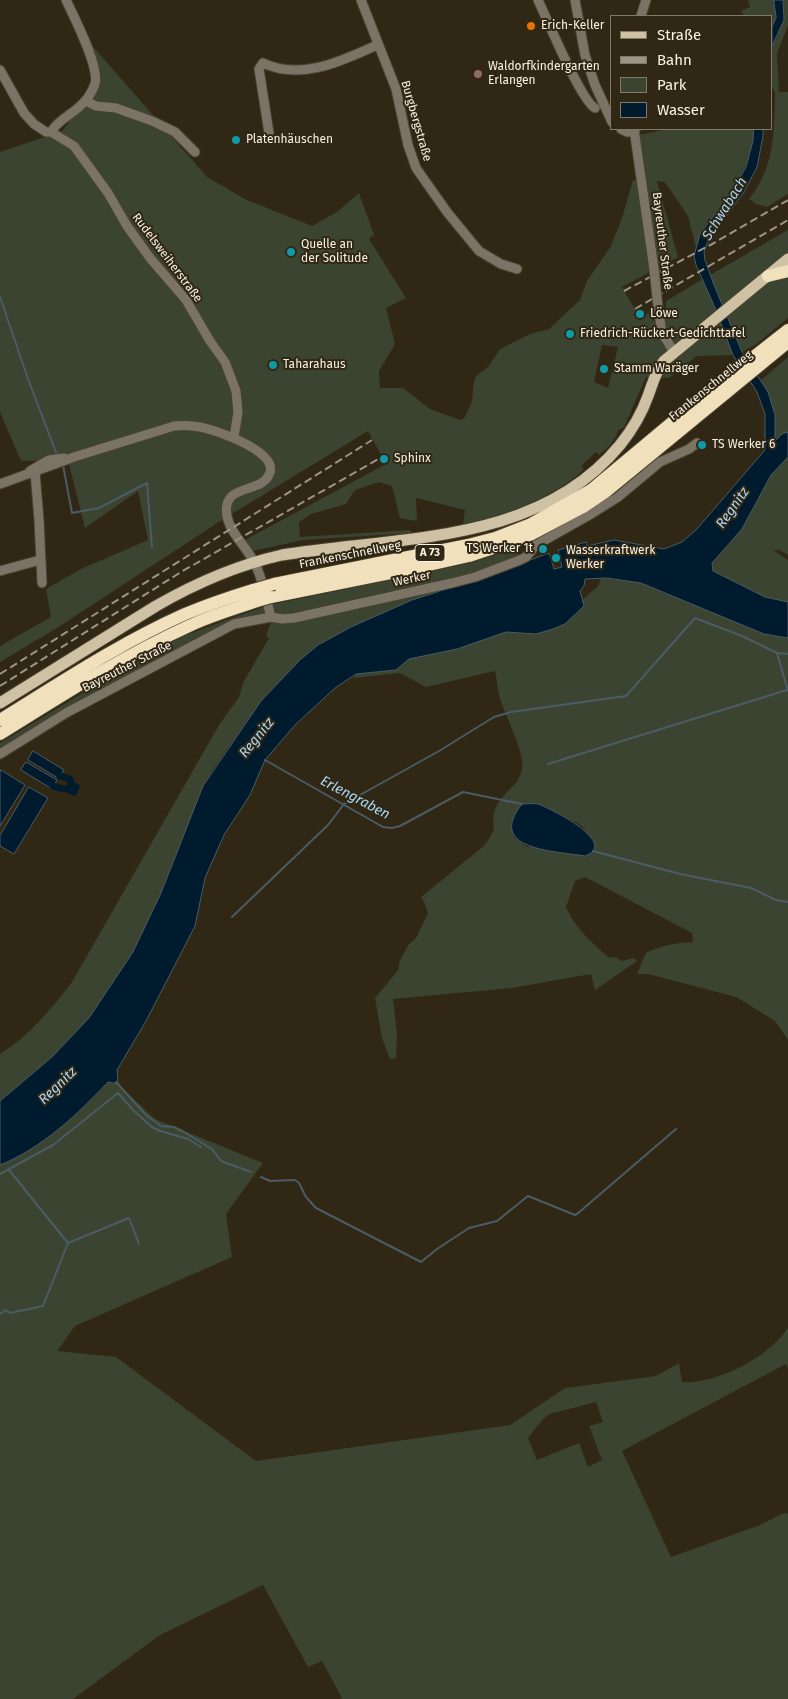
<!DOCTYPE html>
<html>
<head>
<meta charset="utf-8">
<style>
	body { margin:0 }
	#map { position:relative; width:788px; height:1699px; overflow:hidden; background:#302714; font-family:"Fira Sans",sans-serif }
	canvas { display:block }
	.legend { position:absolute; left:610px; top:15px; width:162px; height:115px; box-sizing:border-box; background:#302714; border:1px solid #807868; margin:0; padding:6px 9px; list-style:none; font-size:15px; color:#f8f2e6 }
	.legend li { display:flex; align-items:center; gap:10px; height:25px }
	.legend b { width:25px; border:1px solid #807868 }
</style>
</head>
<body>
<div id="map">
<canvas width="788" height="1699"></canvas>
<ul class="legend">
<li><b style="height:6px;background:#cfc1a3"></b>Straße</li>
<li><b style="height:6px;background:#9c9485"></b>Bahn</li>
<li><b style="height:14px;background:#3b4430"></b>Park</li>
<li><b style="height:14px;background:#001b2e"></b>Wasser</li>
</ul>
</div>
<script>
const ctx = document.querySelector('canvas').getContext('2d');
ctx.lineJoin = 'round';
function fillPath(path, color) { ctx.fillStyle = color; ctx.fill(path, 'evenodd'); }
function stroke(path, color, width, dash) { ctx.strokeStyle = color; ctx.lineWidth = width; ctx.lineCap = dash ? 'butt' : 'round'; ctx.setLineDash(dash || []); ctx.stroke(path); }
function label(font, color, halo, rows, align = 'center') {
  ctx.font = font + ' "Fira Sans",sans-serif'; ctx.lineWidth = 4; ctx.setLineDash([]); ctx.textBaseline = 'middle'; ctx.strokeStyle = halo; ctx.fillStyle = color; for (const [text, x, y, turn = 0] of rows) {
    ctx.save(); ctx.translate(x, y); ctx.rotate((+turn || 0) * Math.PI / 180); ctx.textAlign = isNaN(turn) ? turn : align; if (halo) ctx.strokeText(text, 0, 0); ctx.fillText(text, 0, 0); ctx.restore();
  }
}
fillPath(new Path2D(`
	M748,0H774L776,18L772,27V16H744L741,11L750,7Z
	M783,0H788V25L777,53L779,92H788V194L767,207L756,204L749,199C775,168 774,131 775,92L772,87V46L777,38L784,10Z
	M89,42L207,177L247,200L312,226L337,212L359,193L374,235L369,239L406,298L386,308L395,344L379,371L380,388H403L430,409L460,420L465,417L472,401L474,381L476,376L488,367L500,349L530,334L549,329L580,300L587,281L611,246L622,218L633,180L644,181L639,135L667,129H754C752,160 739,183 720,207C710,220 700,232 696,248L688,216L669,188L664,182L657,181L678,257L622,287L640,318L650,312L653,321L665,314L666,301L703,279L716,310L733,355L697,356L669,378L646,377L624,427L618,430C616,441 607,448 599,455L596,452L581,466L584,469C557,497 500,517 463,524L465,510L416,498L417,521L400,518L392,486L379,482L355,490L346,504L311,514L299,522L300,537L410,530L412,533L303,540L253,551L243,541L386,464L368,431L222,520L57,628L0,662V646L51,617L46,589L81,569L148,540L138,491L85,528L68,460L21,461L0,412V152L62,131L97,86ZM602,345L618,347L608,388L594,382Z
	M788,230V318L755,345L742,352L710,275Z
	M788,357V432L782,434L775,441V415L761,380Z
	M786,457H788V555L779,550L774,551L788,560V602L765,597L713,571L712,563L742,529L771,475Z
	M516,548L523,562L318,645L300,660L261,701L213,769L203,786L161,893L133,952L89,1018L52,1057L0,1101V1054C29,1036 52,1008 72,982L219,725L239,697L244,681L269,638L266,636L271,621L235,627L75,711L0,755V743L94,686L181,637L232,618L269,605L471,563Z
	M601,578L641,583L764,634L788,638V1040L775,1021L736,997L648,974H637L646,953C662,945 676,943 693,942L692,933L585,877L575,881L566,907C575,928 592,943 609,958L616,957L622,961L634,958L637,961L595,990L591,974L512,988L393,999L397,1034L396,1058L390,1059L382,1038L375,998L399,969V963L408,945L416,938L428,913L425,904L421,897L485,845L494,830C488,794 519,792 522,769C525,751 504,714 499,695C497,687 497,679 495,671L426,687L400,673L353,678L357,674L396,670L409,659L457,649L506,632L536,634L584,606L582,600L598,586ZM538,804L579,824L586,830L527,847L515,838L511,826Z
	M108,1082L118,1084L155,1119L263,1163L226,1214L232,1257L75,1326L57,1351L116,1357L256,1461L510,1425L565,1388L656,1376L679,1363L682,1382C715,1385 772,1356 788,1327V1368L786,1364L622,1451L671,1557L760,1525L784,1513L788,1514V1699H340L342,1698L322,1661L308,1667L263,1585L160,1635L73,1699H0V1165C42,1148 77,1115 108,1082ZM596,1402L603,1422L589,1426L602,1460L588,1467L579,1443L537,1460L528,1438L543,1419L550,1414Z`), '#3b4430');
const water = new Path2D(`
	M774,0H783L784,20L772,46V27L776,18Z
	M754,129H763V136L757,167L744,192L708,241L704,252L705,260L714,285L742,352L768,392L775,415V441L782,434L788,432V457L771,475L742,529L712,563L713,571L765,597L788,602V638L764,634L641,583L607,578L585,579L584,586L580,591L584,606L565,624L553,629L536,634L506,632L457,649L409,659L396,670L356,674L335,688L295,725L265,760L250,795L224,835L205,878L195,926L146,1021L117,1070L118,1084L108,1082C77,1115 42,1148 0,1165V1101L52,1057L89,1018L133,952L161,893L203,786L261,701L300,660L318,645L351,627L412,600L487,576L549,553L554,569L562,567L558,550L586,542L587,546L614,540L664,549L682,542L696,530L765,450V414L757,392L733,355L716,310L696,265L694,256L700,234L735,187L746,167L753,141Z
	M33,751L64,770L58,778L28,760Z
	M26,762L57,780L52,789L21,770Z
	M1,770L25,785L0,826V773Z
	M29,787L48,798L14,854L0,846V836Z
	M522,804C527,804 534,803 538,804C550,808 620,843 585,856C555,851 485,850 522,804Z`);
fillPath(water, '#001b2e');
stroke(water, '#4a5c65', 1);
stroke(new Path2D(`
	M0,297L28,379L57,455
	M63,465L72,513L99,508L147,483L152,547
	M778,653L788,654
	M265,760L383,827L392,828L400,826L463,792L522,804
	M548,764L787,690
	M593,851L680,874L751,888L776,900L788,902
	M232,917L328,825L344,804L439,751L494,717L511,712L626,696L695,618L742,636L777,653L788,691
	M116,1082L146,1115L161,1126L174,1127L184,1132L212,1149L221,1161L251,1172
	M0,1174L53,1145L118,1093L134,1111L152,1127L160,1131L188,1139L201,1147
	M261,1177L270,1181L295,1180L299,1183L306,1197L316,1208L421,1262L437,1249L469,1228L497,1221L528,1196L575,1215L577,1214L676,1129
	M68,1243L129,1218L139,1244
	M0,1314L6,1310L10,1313L43,1306L68,1243L9,1170`), '#4a5c65', 2);
stroke(new Path2D(`
	M60,776L70,779L71,784L76,787
	M53,786L63,789H68L74,792`), '#001b2e', 7);
const minor = new Path2D(`
	M361,0L396,89L408,145L416,168L447,212L479,251L501,264L517,269
	M538,0C547,19 581,101 595,108
	M575,0L585,55L595,85L612,122
	M641,16L646,0
	M0,70L24,113L34,124L46,132H51L74,146L108,193L127,226L150,258L186,300L210,341L225,362L236,391L238,412L234,437
	M86,101L96,106L116,108L152,121L175,132L195,152
	M621,129L627,132L635,131
	M634,129L654,269
	M51,132C60,117 75,114 85,101C89,97 93,89 95,84C100,67 74,17 66,0
	M269,133L259,69L263,63C301,81 342,61 377,45
	M658,307L662,333L674,352
	M30,471L49,460L64,458
	M35,472L39,520L42,583
	M0,484L74,457L174,426C183,425 191,425 200,427C216,430 281,452 269,475C260,494 221,483 227,516C230,533 246,546 254,562C263,578 266,599 271,617
	M0,571L40,560
	M0,754L66,713L234,624L271,617L282,619L294,618L452,583L475,577L520,560L526,557L536,545L591,514L618,497L660,462L689,449L697,443`);
const major = new Path2D(`
	M0,703L156,606C196,583 237,565 282,555C398,536 538,545 620,445C632,430 642,413 648,396C653,383 655,372 664,361L788,259`);
const highway = new Path2D(`
	M768,276L788,271
	M274,584L468,545L495,538L531,524L591,490L700,399L788,330
	M271,597L410,569L469,556L493,548L532,534L583,507L604,493L788,342
	M0,720C60,683 120,643 185,614C207,605 230,597 253,590
	M0,734C61,696 123,656 189,626C210,616 234,609 257,601`);
stroke(minor, '#4c4331', 11);
stroke(major, '#4c4331', 13);
stroke(highway, '#4c4331', 14);
stroke(minor, '#7b7466', 9);
stroke(major, '#cfc1a3', 11);
stroke(highway, '#f0e0bb', 12);
stroke(new Path2D(`
	M624,291L714,243L788,200
	M635,309L788,220
	M0,674L372,440
	M0,686L181,572L382,457`), '#9c9485', 2, [8, 4]);
const minorBridge = new Path2D(`
	M654,269L658,307`);
const highwayBridge = new Path2D(`
	M253,590L274,584
	M257,601L271,597`);
stroke(minorBridge, '#4c4331', 11, []);
stroke(highwayBridge, '#4c4331', 14, []);
stroke(minorBridge, '#7b7466', 9);
stroke(highwayBridge, '#f0e0bb', 12);
for (const [x, y, r, color] of [
	[531,26,5,"#e8710a"],
	[478,74,5,"#8d6e63"],
	[236,140,5,"#0f9aa8"],
	[291,252,5,"#0f9aa8"],
	[640,314,5,"#0f9aa8"],
	[570,334,5,"#0f9aa8"],
	[273,365,5,"#0f9aa8"],
	[604,369,5,"#0f9aa8"],
	[702,445,5,"#0f9aa8"],
	[384,459,5,"#0f9aa8"],
	[543,549,5,"#0f9aa8"],
	[556,558,5,"#0f9aa8"]
]) { const dot = new Path2D(); dot.arc(x, y, r, 0, 2 * Math.PI); ctx.fillStyle = color; ctx.fill(dot); stroke(dot, '#302714', 2); }
for (const [x, y, w] of [
	[430,553,30]
]) { const box = new Path2D(); box.roundRect(x - w / 2, y - 8.5, w, 17, 4); ctx.fillStyle = '#302714'; ctx.fill(box); stroke(box, '#f8f2e6', 1); }
label('bold 11px', '#f8f2e6', null, [
	["A 73",430,553]
]);
label('12px', '#f8f2e6', '#302714', [
	["Erich-Keller",541,26],
	["Waldorfkindergarten",488,67],
	["Erlangen",488,81],
	["Platenhäuschen",246,140],
	["Quelle an",301,245],
	["der Solitude",301,259],
	["Löwe",650,314],
	["Friedrich-Rückert-Gedichttafel",580,334],
	["Taharahaus",283,365],
	["Stamm Waräger",614,369],
	["TS Werker 6",712,445],
	["Sphinx",394,459],
	["TS Werker 1t",533,549,"right"],
	["Wasserkraftwerk",566,551],
	["Werker",566,565]
], 'left');
label('12px', '#f8f2e6', '#302714', [
	["Burgbergstraße",416,121,74],
	["Bayreuther Straße",662,241,83],
	["Rudelsweiherstraße",167,258,53],
	["Frankenschnellweg",711,386,-39],
	["Frankenschnellweg",350,555,-11],
	["Werker",412,579,-12],
	["Bayreuther Straße",127,667,-27]
]);
label('italic 14px', '#a9d7f7', '#302714', [
	["Schwabach",725,209,-58],
	["Regnitz",733,508,-55],
	["Regnitz",257,738,-51],
	["Erlengraben",355,798,28],
	["Regnitz",58,1086,-44]
]);
</script>
</body>
</html>
